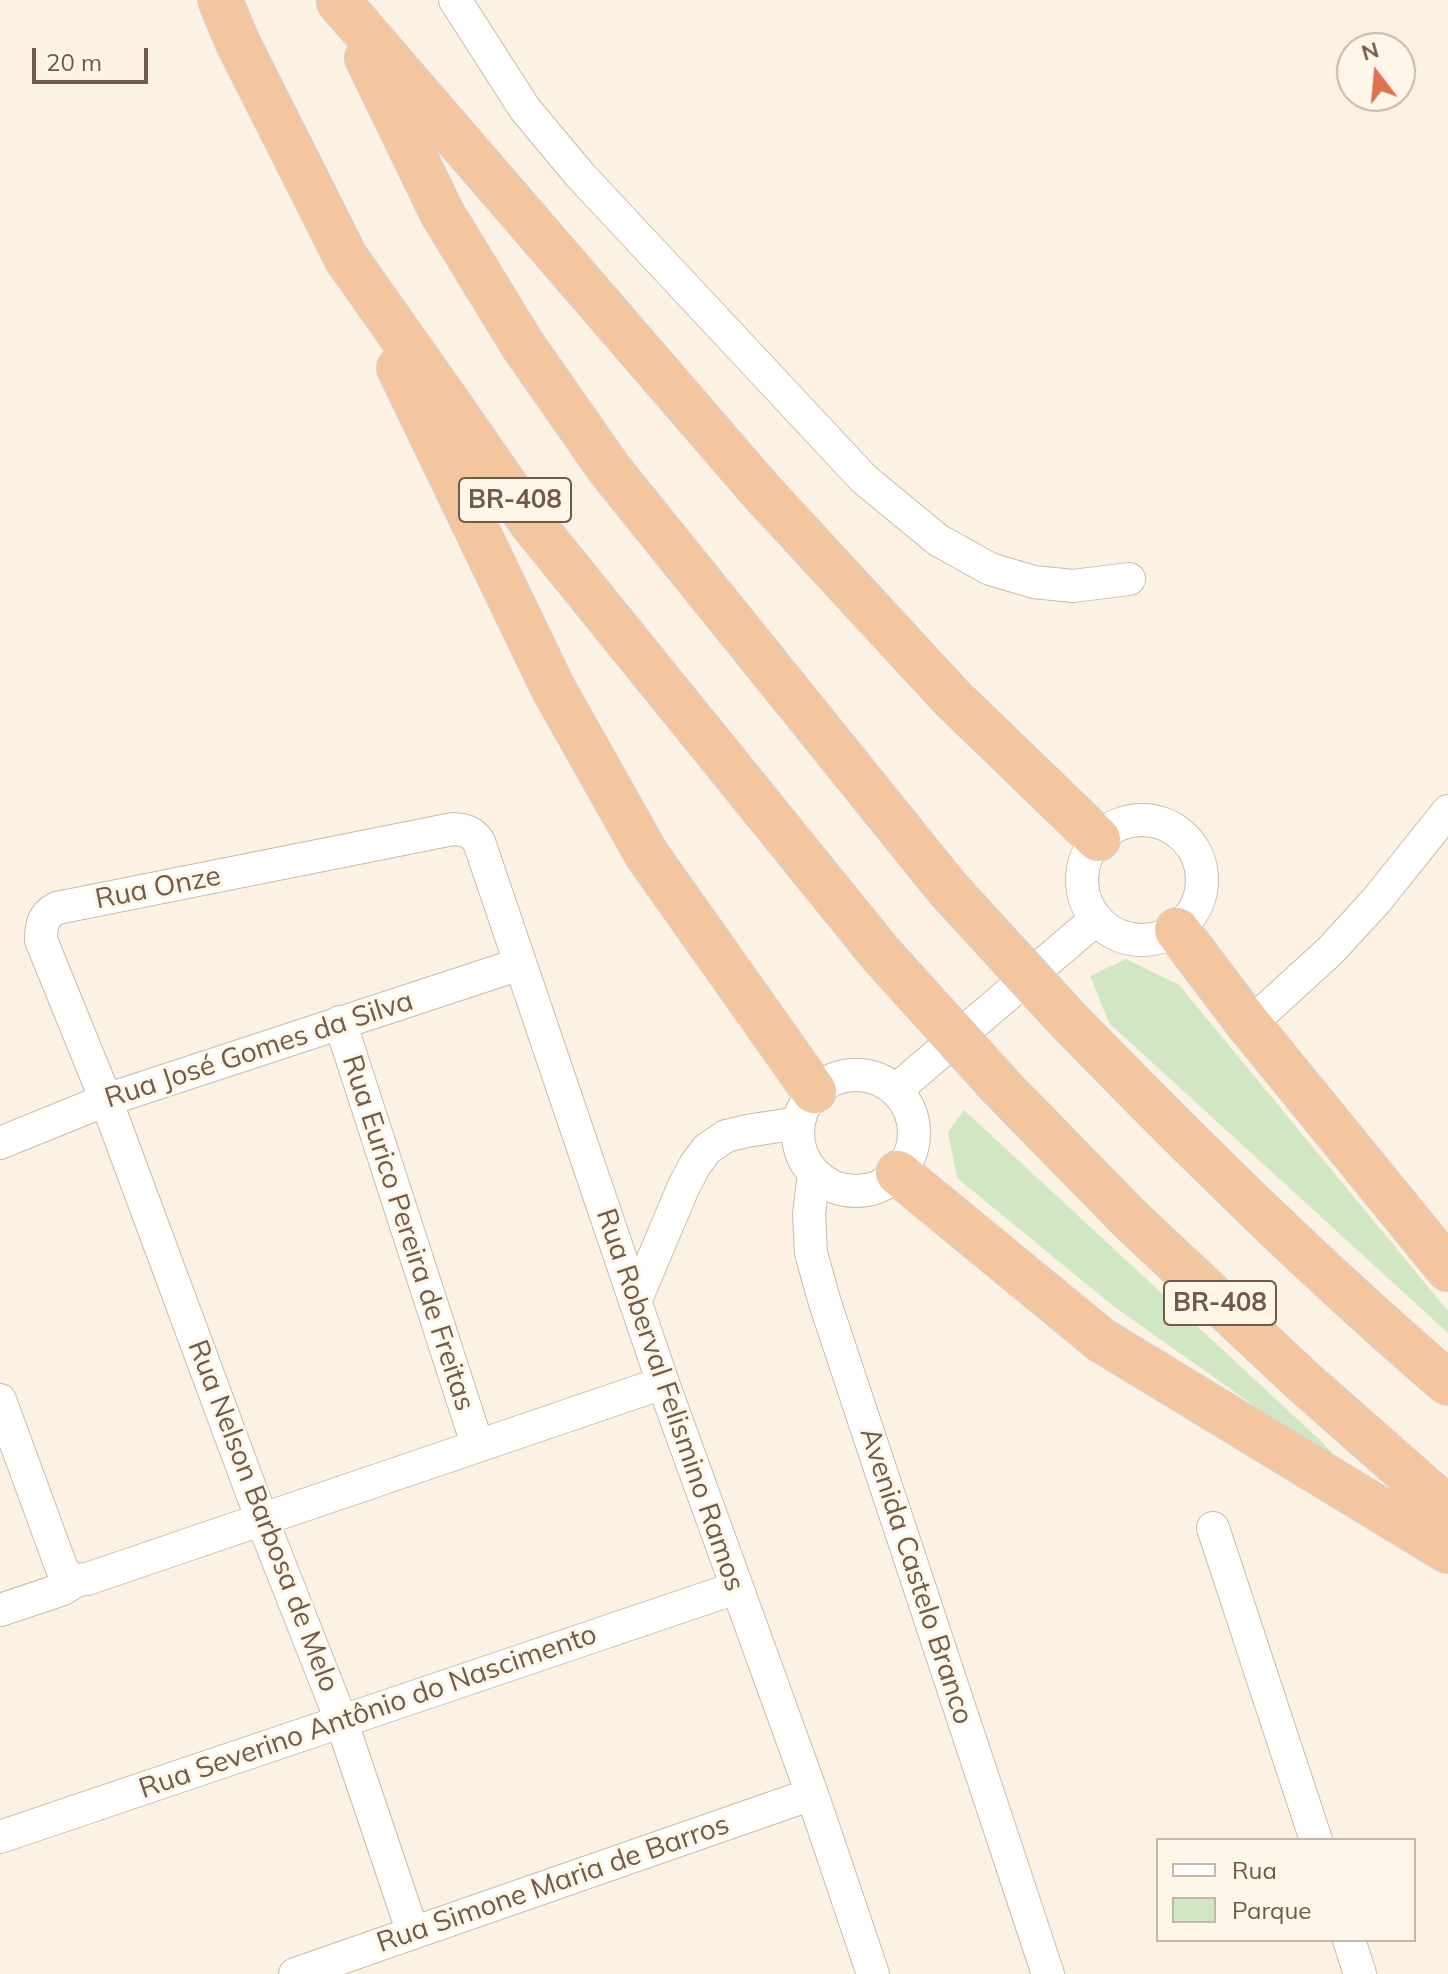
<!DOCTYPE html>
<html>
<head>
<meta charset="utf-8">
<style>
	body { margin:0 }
	#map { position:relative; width:1448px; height:1974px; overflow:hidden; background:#fbf2e4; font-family:Mulish,sans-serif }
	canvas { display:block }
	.legend { position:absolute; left:1156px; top:1838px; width:260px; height:104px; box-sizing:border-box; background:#fef6e9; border:2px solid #c6b7aa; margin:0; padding:10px 14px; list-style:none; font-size:24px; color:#71594b }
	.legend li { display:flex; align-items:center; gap:16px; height:40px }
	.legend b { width:40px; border:2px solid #c6b7aa }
	.north { position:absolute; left:1336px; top:32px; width:80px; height:80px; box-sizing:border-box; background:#fef6e9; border:2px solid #c6b7aa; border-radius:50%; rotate:344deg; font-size:22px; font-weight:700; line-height:32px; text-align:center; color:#71594b }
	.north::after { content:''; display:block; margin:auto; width:28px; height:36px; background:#de7150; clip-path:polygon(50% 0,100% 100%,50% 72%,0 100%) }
	.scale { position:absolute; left:32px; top:48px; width:116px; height:36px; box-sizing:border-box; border:4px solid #71594b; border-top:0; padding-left:10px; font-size:24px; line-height:28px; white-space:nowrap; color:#71594b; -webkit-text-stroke:6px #fef6e9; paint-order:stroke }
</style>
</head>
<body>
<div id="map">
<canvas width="1448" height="1974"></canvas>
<ul class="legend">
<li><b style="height:10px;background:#fff"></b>Rua</li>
<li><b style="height:22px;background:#d1e7c3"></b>Parque</li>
</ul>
<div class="north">N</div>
<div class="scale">20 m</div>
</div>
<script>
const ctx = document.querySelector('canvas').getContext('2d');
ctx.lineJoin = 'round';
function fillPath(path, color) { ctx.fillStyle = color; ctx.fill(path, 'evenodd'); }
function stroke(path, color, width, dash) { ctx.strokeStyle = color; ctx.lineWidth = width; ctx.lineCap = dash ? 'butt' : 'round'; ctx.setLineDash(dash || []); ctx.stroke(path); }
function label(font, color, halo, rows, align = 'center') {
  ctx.font = font + ' Mulish,sans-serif'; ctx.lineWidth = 6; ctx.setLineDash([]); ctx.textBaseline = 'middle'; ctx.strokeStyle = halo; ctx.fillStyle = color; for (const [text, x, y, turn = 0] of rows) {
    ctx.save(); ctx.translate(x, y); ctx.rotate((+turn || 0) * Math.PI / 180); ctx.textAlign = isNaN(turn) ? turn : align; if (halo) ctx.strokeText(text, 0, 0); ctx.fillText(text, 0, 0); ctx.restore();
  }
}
fillPath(new Path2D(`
	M1126,959L1179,985L1448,1311V1333L1109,1023L1090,976Z
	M964,1110L1321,1441L1353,1476L1112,1305L957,1178L948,1132Z`), '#d1e7c3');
const minor = new Path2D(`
	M455,0L525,109L580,175L864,479L938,540L990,569L1034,582L1073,586L1129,579
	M1082 880a60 60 0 1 1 120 0a60 60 0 1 1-120 0Z
	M340,1022L477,1444
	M1249,1025L1330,951L1376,901L1448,811
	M798 1133a58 58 0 1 1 116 0a58 58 0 1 1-116 0Z
	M896,1090L1095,920
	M0,1143L106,1100L520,964
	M814,1174L809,1214L811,1253L825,1303L1048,1974
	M635,1302L683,1188L695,1165L707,1149L726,1136L747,1131L798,1123
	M0,1400L62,1569L68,1577L77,1580
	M1213,1528L1316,1840
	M0,1610L63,1589L77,1580L87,1579L663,1383
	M0,1837L736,1588
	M413,1933L341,1720L262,1520L106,1100L41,940C41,925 43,915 57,908L453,829C465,830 472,831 479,842L663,1383L812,1794L873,1974
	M1349,1940L1360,1974
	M295,1974L812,1794`);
const trunk = new Path2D(`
	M220,0L237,41L346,258L449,404L530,521L880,953
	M339,2L761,491L952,698L1098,839
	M367,58L442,213L522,344L610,470L948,889
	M399,368L553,688L647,855L814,1091
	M1177,930L1249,1025L1448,1269
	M1070,1022C1192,1147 1315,1269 1448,1383
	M1001,1087L1131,1220L1305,1383L1448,1509
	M898,1173L1101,1340L1448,1551`);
stroke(minor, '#cbbaab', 34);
stroke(trunk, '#d7d1cd', 46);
stroke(minor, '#fff', 32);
stroke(trunk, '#f4c69f', 44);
const trunkBridge = new Path2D(`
	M948,889L1070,1022
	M880,953L1001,1087`);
stroke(trunkBridge, '#d7d1cd', 46, []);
stroke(trunkBridge, '#f4c69f', 44);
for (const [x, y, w] of [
	[515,500,112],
	[1220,1303,112]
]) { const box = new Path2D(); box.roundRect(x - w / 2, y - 22, w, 44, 6); ctx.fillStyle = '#fef6e9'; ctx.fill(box); stroke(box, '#71594b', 2); }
label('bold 26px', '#71594b', null, [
	["BR-408",515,500],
	["BR-408",1220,1303]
]);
label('28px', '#71594b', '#fef6e9', [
	["Rua Onze",158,888,-11],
	["Rua José Gomes da Silva",259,1050,-18],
	["Rua Eurico Pereira de Freitas",408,1233,72],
	["Rua Roberval Felismino Ramos",670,1400,71],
	["Rua Nelson Barbosa de Melo",263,1516,69],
	["Avenida Castelo Branco",916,1576,72],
	["Rua Severino Antônio do Nascimento",368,1712,-19],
	["Rua Simone Maria de Barros",553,1884,-19]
]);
</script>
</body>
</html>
